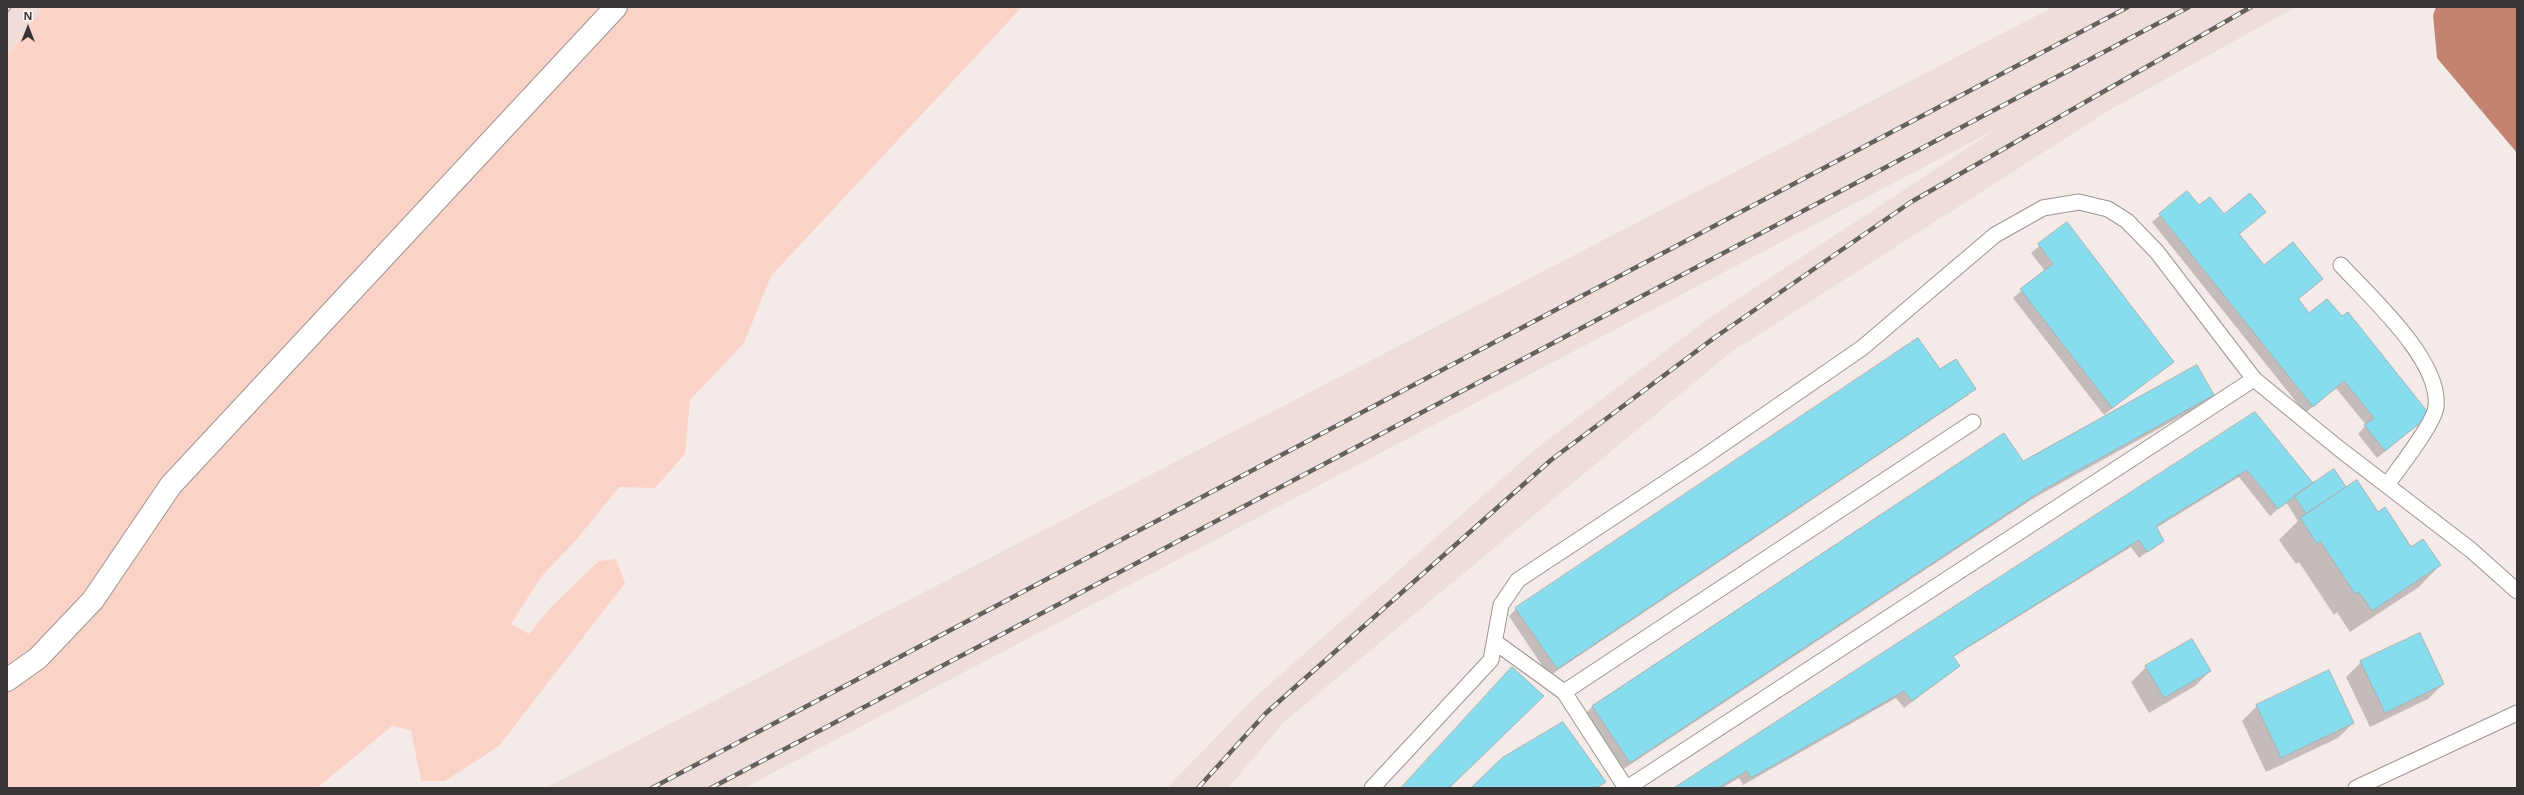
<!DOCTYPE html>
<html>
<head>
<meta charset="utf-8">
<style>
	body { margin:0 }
	#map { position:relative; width:2524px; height:795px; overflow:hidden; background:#f4ebe9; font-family:"Open Sans",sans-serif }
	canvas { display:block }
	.frame { position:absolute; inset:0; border:8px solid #383534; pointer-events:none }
	.north { position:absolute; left:8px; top:8px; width:40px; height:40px; -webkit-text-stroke:3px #fef9f8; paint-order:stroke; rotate:0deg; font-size:11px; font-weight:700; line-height:16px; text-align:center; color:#383534 }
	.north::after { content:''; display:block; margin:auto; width:14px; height:18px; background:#383534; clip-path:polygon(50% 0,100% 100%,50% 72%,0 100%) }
</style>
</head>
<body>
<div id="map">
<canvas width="2524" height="795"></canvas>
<div class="frame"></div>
<div class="north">N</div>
</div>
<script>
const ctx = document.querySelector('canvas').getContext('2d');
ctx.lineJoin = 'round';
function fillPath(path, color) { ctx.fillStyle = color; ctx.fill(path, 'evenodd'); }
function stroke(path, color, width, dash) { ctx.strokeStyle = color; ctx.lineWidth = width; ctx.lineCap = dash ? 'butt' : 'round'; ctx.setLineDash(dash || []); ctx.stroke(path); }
fillPath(new Path2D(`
	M7,7H43L7,55Z
	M2053,7H2296L2108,111L1730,353L1284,722L1228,788H1167L1252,700L1538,447L1712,316L1998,128L744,788H546Z`), '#eeddd8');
fillPath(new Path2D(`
	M43,7H1022L771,276L744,343L690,400L685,454L655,488L619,487L577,539L541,577L511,624L529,634L551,607L599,561L616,559L625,583L499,746L445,781H421L411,730L392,726L317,788H7V56Z`), '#fad2c6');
fillPath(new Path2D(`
	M2436,7H2517V153L2437,58L2433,15Z`), '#c48370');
fillPath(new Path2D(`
	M2187,192L2199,207L2223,216L2264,212L2238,235L2264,266L2322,279L2297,300L2309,315L2429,415L2377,458L2358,434L2366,425L2336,388L2305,413L2152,222Z
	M2067,223L2172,361L2104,415L2013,298L2045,271L2031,253Z
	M1939,371L1974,388L1967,396L1549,676L1509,616L1516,609Z
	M2213,395L2205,403L2034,498L1622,770L1585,714L1592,707L2004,434L2023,462Z
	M2255,413L2313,484L2345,487L2342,491L2378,513L2411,548L2440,565L2419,587L2350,632L2337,612L2334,615L2299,562L2296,564L2279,540L2298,521L2286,502L2270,516L2239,477L2156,528L2163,541L2139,558L2131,547L1953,657L1959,666L1904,708L1896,698L1743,785L1739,778L1722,788H1676Z
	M2361,662L2443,684L2428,699L2370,727L2346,677Z
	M2146,667L2210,671L2195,686L2149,713L2131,682Z
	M2257,706L2353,723L2338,738L2266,772L2242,721Z`), '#0003');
const building = new Path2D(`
	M2187,191L2199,205L2210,197L2224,214L2250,193L2266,212L2239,234L2264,265L2293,242L2323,279L2298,299L2309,313L2327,299L2342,316L2348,312L2430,415L2385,451L2364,425L2374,418L2344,381L2313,407L2159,214Z
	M2067,222L2174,362L2112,408L2020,289L2053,264L2038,244Z
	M1918,338L1940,369L1956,359L1976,389L1557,669L1515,608Z
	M2197,365L2214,395L2043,490L1630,763L1592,706L2004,433L2023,461Z
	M2255,412L2313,483L2278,509L2247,470L2156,526L2164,541L2147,552L2139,540L1953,656L1960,666L1912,701L1904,691L1751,778L1747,771L1718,788H1674Z
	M2334,469L2346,487L2306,514L2294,496Z
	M2357,480L2378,512L2385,507L2411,547L2423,539L2441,565L2372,611L2359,592L2355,594L2320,541L2317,544L2300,518Z
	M2420,633L2444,684L2385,713L2360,661Z
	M2192,639L2211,671L2164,698L2145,666Z
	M1512,667L1544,696L1449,788H1401Z
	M2329,670L2354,723L2281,758L2256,705Z
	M1563,722L1606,782L1597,788H1471L1502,758Z`);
fillPath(building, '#87ddee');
stroke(building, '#a7b0b1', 1);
const service = new Path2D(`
	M2341,265C2371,298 2441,360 2436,407C2434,424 2398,469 2387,485
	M1495,642L1564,692L1626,788
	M1564,692L1973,422
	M1372,788L1491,660L1501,605L1518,580L1701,459L1862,348L1995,235L2043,208L2079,202L2108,209L2127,221L2157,252L2254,379L2337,447L2471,550L2517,591
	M1627,788L2254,379
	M2356,788L2517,713`);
const minor = new Path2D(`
	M7,680L38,658L93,600L171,485L616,7`);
stroke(service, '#9c9492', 17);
stroke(minor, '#9c9492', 24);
stroke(service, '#fff', 15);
stroke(minor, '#fff', 22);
const rail = new Path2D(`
	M7,10L9,7
	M652,788L2128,7
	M711,788L2189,7
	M1198,788L1266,713L1551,460L1714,338L1911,202L2251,7`);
stroke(rail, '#64605e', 4.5);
stroke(rail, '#fef9f8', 3, [9]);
</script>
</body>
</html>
